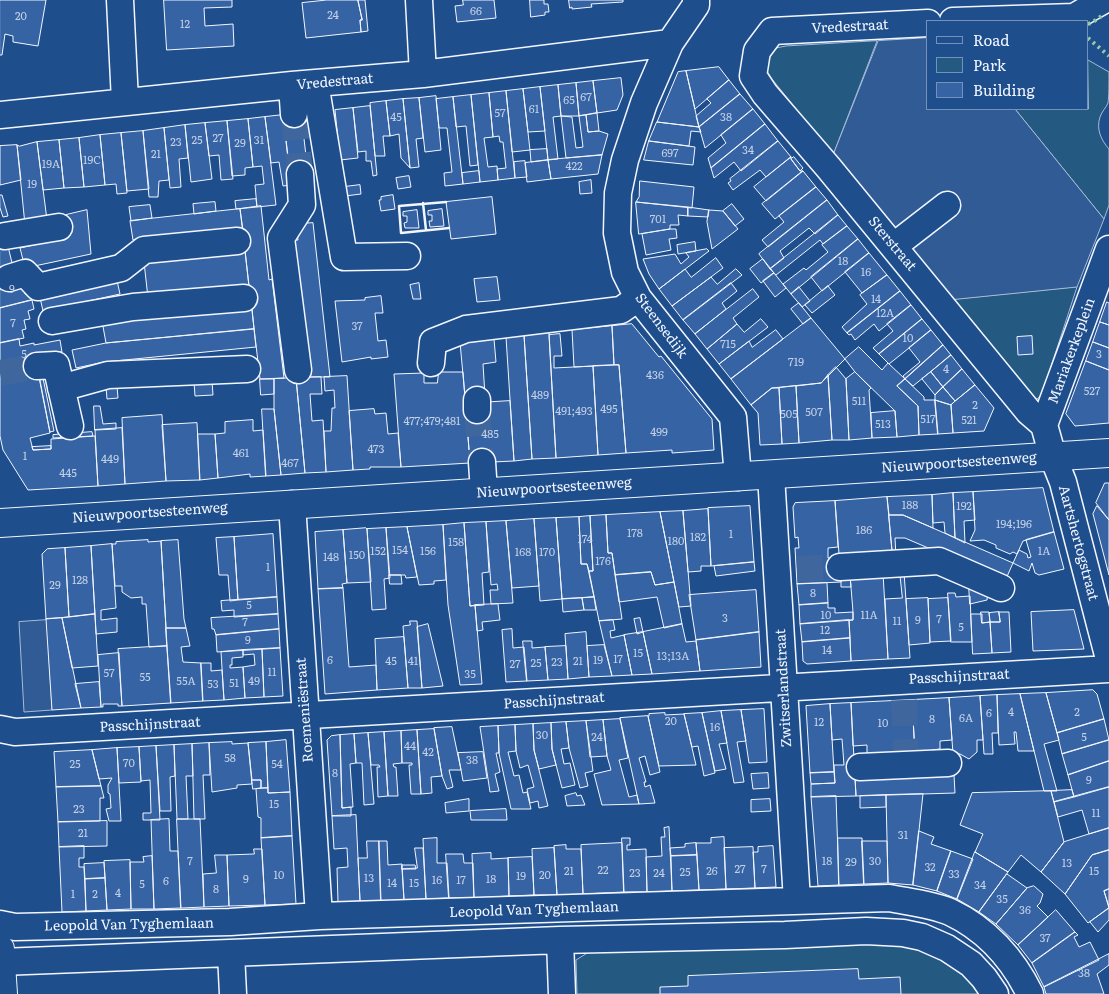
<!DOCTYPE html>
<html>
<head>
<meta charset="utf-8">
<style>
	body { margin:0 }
	#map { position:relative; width:1109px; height:994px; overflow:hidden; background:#1f4e8c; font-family:Literata,serif }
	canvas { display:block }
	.legend { position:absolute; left:926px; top:20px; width:162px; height:90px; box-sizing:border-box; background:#1f4e8c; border:1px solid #7391ba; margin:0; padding:6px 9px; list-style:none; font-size:15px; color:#f2f6ff }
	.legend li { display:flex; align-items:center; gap:10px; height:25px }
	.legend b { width:25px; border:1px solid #7391ba }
</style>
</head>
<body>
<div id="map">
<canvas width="1109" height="994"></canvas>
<ul class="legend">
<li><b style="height:6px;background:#1f4e8c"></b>Road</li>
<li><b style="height:14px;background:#245a82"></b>Park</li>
<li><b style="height:14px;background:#3563a3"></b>Building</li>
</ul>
</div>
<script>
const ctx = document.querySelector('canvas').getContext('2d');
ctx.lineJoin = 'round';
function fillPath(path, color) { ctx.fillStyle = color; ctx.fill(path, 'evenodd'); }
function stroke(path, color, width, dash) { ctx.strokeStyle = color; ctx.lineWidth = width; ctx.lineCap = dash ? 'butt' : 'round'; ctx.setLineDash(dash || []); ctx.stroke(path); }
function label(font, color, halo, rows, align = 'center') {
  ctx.font = font + ' Literata,serif'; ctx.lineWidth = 4; ctx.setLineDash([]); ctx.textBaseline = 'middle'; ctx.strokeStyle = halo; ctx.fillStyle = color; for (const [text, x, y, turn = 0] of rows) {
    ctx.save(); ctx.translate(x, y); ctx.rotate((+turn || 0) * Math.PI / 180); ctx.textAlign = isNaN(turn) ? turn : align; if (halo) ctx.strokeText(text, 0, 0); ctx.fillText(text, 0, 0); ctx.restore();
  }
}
const green = new Path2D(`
	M877,41L833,155L772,79L767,71L769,54L776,48L786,46Z
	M1088,60L1109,72C1109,79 1109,98 1108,103C1106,108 1102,111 1100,117C1096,129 1101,140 1109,149V205L1104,219L1015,109H1088Z
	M1077,287L1042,394L1037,399L1032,400L949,300Z
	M883,936L949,955L987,994H577L576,960L597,947Z`);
fillPath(green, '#245a82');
stroke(green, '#a8bbd7', 1);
const parking = new Path2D(`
	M928,38V109H1015L1104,219L1077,287L949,300L833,155L878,41Z
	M47,620L52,710L24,712L19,622Z`);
fillPath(parking, '#305b95');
stroke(parking, '#a8bbd7', 1);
const building = new Path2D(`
	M0,0H46L38,46L13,42V36L5,34L2,55H0Z
	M164,0H232V7L204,8L205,26L233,24L234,46L167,50Z
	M327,0H358L362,20H360L361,32L306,38L302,3Z
	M358,0H365L368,31L361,32L360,20H362Z
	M463,0H494L496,18L457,22L455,6L463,5Z
	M530,0H544V4H548L549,12H545V15L531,17Z
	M569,0H623V2L591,4L592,7L572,9V7L570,8Z
	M719,67L729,80L695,109L686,71Z
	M686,71L699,127L657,122L678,72Z
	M621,78L623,95L617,110L597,113L593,81Z
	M729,80L740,94L699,127L696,116L711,103L707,99Z
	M593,81L597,113L579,116L576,83Z
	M576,83L579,116H561L558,85Z
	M558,85L561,116L553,117L558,159L548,160L540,87Z
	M540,87L545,131L528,132L523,89Z
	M523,89L530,150L512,152L506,91Z
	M506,91L515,178L498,180L497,169L506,168L503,142H500L499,136L493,137L489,93Z
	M489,93L493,137L484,138L488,167L497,166L498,180L480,182L471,95Z
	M740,94L753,109L705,148L699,127Z
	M471,95L478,165L470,166L466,126L456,127L453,97Z
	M436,96L441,150L425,152L419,98Z
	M453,97L463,184L445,186L444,173L452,172L447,128H439L436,99Z
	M419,98L423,138L416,139L419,167L410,168L403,99Z
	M403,99L410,168L401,158L399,134L390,136L386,101Z
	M386,101L390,136H383L385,156H375L370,103Z
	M370,106L377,175L373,176L371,161H366V151L358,152L353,108Z
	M353,108L358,158L340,160L335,110Z
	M753,109L765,124L711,168L708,158L726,143L721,135Z
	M301,113L308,173L291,181L283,115Z
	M597,113L599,131L588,132L586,115Z
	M283,115L291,185L283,186L279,162L271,163L265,117Z
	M586,115L588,132L599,131L608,134L602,155L566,158L561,116L572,117L576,148L583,147L579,116Z
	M265,117L276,205L257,207L255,185L264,184L262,166L253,167L248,119Z
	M248,119L253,167L245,168V175L232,176L227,121Z
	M227,121L233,179L221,180L219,155L209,156L205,123Z
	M657,122L699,127L701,132L691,131L689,146L649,141Z
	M205,123L212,179L191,182L185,125Z
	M765,124L778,141L741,171L734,162L714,178L711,168Z
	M185,125L188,158L179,159L181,187L170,188L164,128Z
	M164,128L169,180L159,181L158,197H149L143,131Z
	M143,131L149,189L127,191L121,133Z
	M121,133L127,193L117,194L116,184L105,185L100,135Z
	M100,135L105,185L84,187L79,138Z
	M79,138L84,187L64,188L59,140Z
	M59,140L64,188L43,190L37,142Z
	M649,141L695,147L693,165L644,160Z
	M778,141L791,157L766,177L760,170L733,190L728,183L731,181L730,179Z
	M37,142L47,220L25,225L17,145L19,146Z
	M17,145L21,180L0,185V146Z
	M547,149L548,160L531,162L530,150Z
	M602,155L598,174L551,179L548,160Z
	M791,157V159L800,171H803L766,201L754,187Z
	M794,157L803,168L800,171L791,159Z
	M548,160L551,179L527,182L525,163Z
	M525,161L527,177L515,178L514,162Z
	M479,171L480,182L463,184L462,173Z
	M803,171L816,187L775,219L762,204Z
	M409,176L411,187L398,189L396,178Z
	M591,180L592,193L580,194L579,182Z
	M640,181L694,187L692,208L636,202L639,197Z
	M360,185L361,194L345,196L344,187Z
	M816,187L827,200L768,247L762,240L784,222L779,216Z
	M0,195H2L8,216L3,217L0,208Z
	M393,195L395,209L381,211L379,200H381V197Z
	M492,197L496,234L451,239L446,202Z
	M256,199L257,207L236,209L235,201Z
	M827,200L838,215L815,234L809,228L780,251L784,258L770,269L759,254Z
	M215,202L216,211L194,214L193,204Z
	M636,202L688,207V216L678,215L679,225H670V229L639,234Z
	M732,204L744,219L735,226L723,211Z
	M150,205L152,218L131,221L129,207Z
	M261,206L269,280L272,279L284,378L260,379L240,209Z
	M688,207L709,210L708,217L688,216Z
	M240,209L243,230L133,240L130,221Z
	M442,209L444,226L430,227L429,221H432V215H428V211Z
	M87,210L91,254L25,268L20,248L69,237L66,215Z
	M417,210L419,228H405L404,223L407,222V216H403V212Z
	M709,210L723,211L738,229L712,249L707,222Z
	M838,215L847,226L823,244L820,240L776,275L770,269Z
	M313,223L330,377H309L294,240H298L297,232L301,231L300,224Z
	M847,226L858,239L791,294L783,284L804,268L806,270L828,252L822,245Z
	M670,229H676L677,238L669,239L671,250L646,255L642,234Z
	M0,230H4L14,271L0,274Z
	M858,239L869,253L822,291L811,277Z
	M695,242L696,251L678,254L677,245Z
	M707,249L709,251L659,289L649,274L643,259L675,254L681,264L689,257L686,253Z
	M245,250L249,287L148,298L144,262Z
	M869,253L887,275L862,293L845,272Z
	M716,258L723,268L672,306L659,289L685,269L691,277Z
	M763,259L774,273L761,283L750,269Z
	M736,269L742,275L683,320L672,306L711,277L717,284Z
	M774,273L786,288L775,297L763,281Z
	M0,274L23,285L25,294L30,293L32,300L0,308Z
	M887,275L900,291L847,333L842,327L867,304L860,295Z
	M116,276L120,294L43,311L39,293Z
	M497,277L500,300L477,302L474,279Z
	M419,283L421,299H413L410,285Z
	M731,283L737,291L722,303L726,309L695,334L683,320Z
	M828,286L835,295L812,313L805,305Z
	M799,287L810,301L802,307L791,294Z
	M753,289L759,297L733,318L737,324L707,349L695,334Z
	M900,291L911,305L879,331L874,324L855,340L851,334L849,335L847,333Z
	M381,296L383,313H375L378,341L386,340L388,357L371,359V357L342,362L335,301L365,300V298Z
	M32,300L34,309L28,311L30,319L24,320L26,329L22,330L24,338L0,343V308Z
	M1107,302L1109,303V325L1100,322Z
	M799,303L811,318L803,324L791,309Z
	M911,305L922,319L879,354L873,348L893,331L887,324Z
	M252,308L254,329L106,343L102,321Z
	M811,318L845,359L821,383L772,388L751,405L731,379Z
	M761,319L768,327L719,364L707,349L737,324L744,332Z
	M922,319L931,330L909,348L889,364L879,354Z
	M1100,322L1109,325V348L1093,342Z
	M632,324L659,357L661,356L712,419L714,450L672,453V450L626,453L619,365H614L612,326Z
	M612,326L614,365L574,367L572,330Z
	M254,329L256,347L104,362L76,368L72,350L106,343Z
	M776,330L783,339L731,379L719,364L749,341L752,347Z
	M931,330L943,345L905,379L903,376L920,362L909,348Z
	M549,333L556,458L532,459L524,335Z
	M560,334L562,356H554V368L593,366L598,455L556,458L549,335Z
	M524,335L532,459L514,461L506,337Z
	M1032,336L1033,354L1018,355L1017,337Z
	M19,339L20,346L34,343V345L60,340L62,352L0,365V343Z
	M494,339L496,362L483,364L485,396L465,397L460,342Z
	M1093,342L1109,348V370L1086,361Z
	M943,345L951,355L913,386L905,379Z
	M859,347L882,370L888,363L905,379L897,386L918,406L919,435L897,437L895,411L855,372L845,359Z
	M951,355L962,369L943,387L931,372Z
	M35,357L50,433L30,438L33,450L51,449V439L95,436L98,486L28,490L3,450L0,436V365Z
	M39,359L54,431L50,432L36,360Z
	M1086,361L1109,370V423L1075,426L1066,414Z
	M619,365L626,453L598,455L593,366Z
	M836,367L846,379L849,440H832L828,375Z
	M962,369L975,385L955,401L943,387Z
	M439,372H463L470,463L401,467L394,374L424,373V383H437Z
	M855,372L871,388L869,390L872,438L849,440L846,379Z
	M931,372L943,387L935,395L922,379Z
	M828,375L832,440L799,443L796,386L821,383Z
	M347,376L353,470L326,472L324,431H331L332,408H335L334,390L325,391L324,377Z
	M321,377L322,394H310L312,421L323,420L326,472L305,473L296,378Z
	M296,378L305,473L281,475L274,409V379Z
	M260,379H274V394L261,395Z
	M905,379L924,397V400H935L938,434L919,435L918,406L897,386Z
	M212,381L213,395L195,396L194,382Z
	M975,385L994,408L984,431L953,433L951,405Z
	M117,386L118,398L107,399L106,387Z
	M796,386L799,443L782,444L779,388Z
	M943,387L955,401L951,405L935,400V395Z
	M772,388H779L782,444L760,445L758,413L751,405Z
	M935,400L951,405L953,433L938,434Z
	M510,401L514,461L470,463L466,410L489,402Z
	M94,406H100L103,424L116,423V429L95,430Z
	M262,409H274L281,475L266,476Z
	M374,409L375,414L386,413L388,434L398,433L401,467H370V469L353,470L349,411Z
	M895,411L897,437L872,438L871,413Z
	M162,415L166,481L125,484L122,418Z
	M253,420V431L263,430L266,476L250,477V474L218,478L215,434L225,433V422Z
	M197,423L200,480L166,481L162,425Z
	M122,428L125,484L98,486L95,430Z
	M92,432L93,436L53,438V435Z
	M198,434H215L218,478L200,480Z
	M51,446V449L33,450L32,447Z
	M1105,483H1109V520L1096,503Z
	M1043,488L1054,532L1023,541L1017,554L1013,552L1010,554L996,548V545L984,540L970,541L975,530L973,492Z
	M973,492L975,520L964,521L965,543L955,538L953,493Z
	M953,493L955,538L945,533L944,522L933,523L932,495Z
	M932,495L933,528L903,515H889L887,497Z
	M887,497L893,561L848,553L839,554L835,501Z
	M835,501L838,547L828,548V558H832L840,564L841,582L797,584L795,548H799L798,537L795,538L793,507L795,503Z
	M750,506L754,562L711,566L708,508Z
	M1097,506L1109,520V575L1093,514Z
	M708,509L711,566H701V571L688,572L683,511Z
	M683,511L691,606L679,607L660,512Z
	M660,512L674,582L655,585L651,572L615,575L612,553H608L606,515Z
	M606,515L608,553H612L622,619L599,621L589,571H593L590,516Z
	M889,515H903L1013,563L1005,581L905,538H895L896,557H893Z
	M590,516L593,571H589L587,564H581L579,517Z
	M579,517L581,564H587L594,597L562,599L556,518Z
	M556,518L562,599L540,601L534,519Z
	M534,519L539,586L512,588L506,521Z
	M506,521L513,603L491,604L490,590H498L497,584L491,585L486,522Z
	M486,522L489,572L482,573L484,605L470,606L464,523Z
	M464,523L470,606L475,605L482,684L460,685L448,605L443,525Z
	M443,525L446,580L434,581V584L419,585L407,527Z
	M407,527L417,577L406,578L405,575H389L386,528Z
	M366,528L367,529L371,582L347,583L343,530Z
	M386,528L390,578L384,579L386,609L372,610L367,529Z
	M343,530L347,583L342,584L343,588L318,589L315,532Z
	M1054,532L1064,569L1039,575L1035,573L1032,563L1029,571L1013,563L1019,550L1027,554L1028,558L1031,557L1026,540Z
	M273,534L277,597L238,600L234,537Z
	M234,537L238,600L230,601L228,575H219L216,538Z
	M148,540V542L161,541L167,646L149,647L146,604H142V597L131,598L122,592V586H115L112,544H116V542Z
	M178,540L184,619L186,628H166L161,541Z
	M112,544L116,608L101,610V620L117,618V632L96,634L91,546Z
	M91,546L95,614L69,617L65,548Z
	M65,548L69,617L46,619L42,554L47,549Z
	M754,562L755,571L716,576L714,566Z
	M651,572L655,585L674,582L682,624L664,628L657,597L619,602L615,575Z
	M900,572H904L910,658L888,659L885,599L902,598Z
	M883,573L888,659L851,661L849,620H853V612L850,575Z
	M389,575H401L402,584H390Z
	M850,575L851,587H841V576Z
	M827,583L828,603L799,605L797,584Z
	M969,585L988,593L987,600L970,604Z
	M343,588L349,667L376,665L377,690L325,694L318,589Z
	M756,590L759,632L696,640L689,595Z
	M948,593H955L956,597L970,596L972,642H951Z
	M277,597L278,614L234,617V610L222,611L221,601Z
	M594,597L596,610H584L582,598Z
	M582,598L584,610L563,612L562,599Z
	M928,598L930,643L909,645L906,599Z
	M948,598L951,641L930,642L928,599Z
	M828,603V608H835V613L853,612V620L800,624L799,605Z
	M498,604L500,620L482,622L483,630L477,631L475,605Z
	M1074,610L1084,649L1033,651L1031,612Z
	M981,612H989L990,622L982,623Z
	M999,612L1000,622H990L989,613Z
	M999,612H1009L1011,652L992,653L990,622H1000Z
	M95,614L98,666L72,668L62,618Z
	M278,614L279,629L216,635L214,629H212L211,618Z
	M971,614H982V623L990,622L992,653L973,654Z
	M62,618L81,708L52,710L46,619Z
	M640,618L643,632L637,634L634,619Z
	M613,620L615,630L610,631L611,638L624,635L632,675L612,676L599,621Z
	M849,620L850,638L802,642L800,624Z
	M410,621H417L422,688H408L403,626L410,625Z
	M428,624L443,686L422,688L417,627Z
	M682,624L686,642L696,641L700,671L652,674L643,632Z
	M166,628H186L190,646L181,647L183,662L201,663L203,701L171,703Z
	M279,629L280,648L217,652L216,635Z
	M512,629L513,648L524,647L527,681L506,682L502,630Z
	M586,632L589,677L568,679L565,634Z
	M643,632L652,674L632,675L624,635Z
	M759,632L761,667L700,671L696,640Z
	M404,637L408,688L377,690L375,639Z
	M850,638L851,661L807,664L803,661L802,642Z
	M523,641H532V648L545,647L548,680L527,681Z
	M604,645L612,676L589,677L587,646Z
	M167,646L171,703L122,706L118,649Z
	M566,646L568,679L548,680L545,647Z
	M280,648L283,696L264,697L262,649Z
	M262,649L264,697L245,698L243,667L255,665L254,654L243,655V650Z
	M243,650V657L232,658V665H230V668L243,667L245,698L224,700L221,652Z
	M119,653L122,706H118V704H103V707H101L98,655Z
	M201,663H211V671L222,670L224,700L203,701Z
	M99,682L101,707L81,708L75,684Z
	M1093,690L1097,694L1104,719L1057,733L1046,693Z
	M1046,693L1059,740L1044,744L1057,791H1044L1020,694Z
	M1020,694L1034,751H1018L1016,732H1014L1015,744L999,745L997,695Z
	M997,695L998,733H992L993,754H984L980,696Z
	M980,696L983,740H977V752L969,759L960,754H953L949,698Z
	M949,698L952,740L940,741V749L932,750V753L915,754L912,700Z
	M912,700L915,754L876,756V753L867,754V745L853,746L851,703Z
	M851,703L856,796L811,797V784L835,783L834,765H844L842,739L832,740L830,704Z
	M830,704L834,772L810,773L806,706Z
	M764,709L767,762L749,763L741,710Z
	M741,710L746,741L737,742L744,782L734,783L721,711Z
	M721,711L727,743L719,744L726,769L715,771L702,713Z
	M665,713V715L684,714L696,765L659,766L648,716H649V714Z
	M702,713L715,773L704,776L698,746L692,747L684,714Z
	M648,716L660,772L650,775L645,756L639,758L646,782H644L645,787L650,785L655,803L639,804L620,718Z
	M620,719L628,758L619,760L629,797L637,795L639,804L602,805L594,774L611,770L607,756L603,720Z
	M1104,719L1109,740L1062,754L1057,733Z
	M603,720L607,756L590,757L586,721Z
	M586,721L593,771L585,773L588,786L580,788L569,748L566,722Z
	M566,722L569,748L561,749L564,764L570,763L575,785L562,788L552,749L551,723Z
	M551,723L552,749L556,765L539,769L534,750L533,724Z
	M533,724L534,750L548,806L539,808L538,801L530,803L527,789L534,787L528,765L520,768L516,751L515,725Z
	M515,725L516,751L508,752L514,776L519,775L523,793L527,792L531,809H511L499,753L498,726Z
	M498,726L499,753H496L500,772L495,774L499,791L490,792L480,727Z
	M452,727L461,770H449L453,787L447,789L442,776L434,728Z
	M434,729L442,776L431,777L432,793L421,794L417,730Z
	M417,730L421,794H411L409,765H412V763H402L401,731Z
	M401,731L402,763L393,764L394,767H396L398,796H388L384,732Z
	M384,732L388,796L378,797L377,767H380L379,765H371L368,733Z
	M368,733L374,804L364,805L362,763H356L354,734Z
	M354,734L356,763L350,764L353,807L342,808L340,735Z
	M340,735L342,808L351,807V816H332L327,740L331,736Z
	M286,740L290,792L268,793L266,742Z
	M1109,740V761L1068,775L1062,754Z
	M232,742V744L248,743L252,784L237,785V788L212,792L209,743Z
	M266,742L268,788H261V780H252L248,743Z
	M209,743L210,775H203L205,819H194L192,744Z
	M192,744L193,776H186L188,819H177L174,745Z
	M174,745L175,776L170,777L171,811H160L156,746Z
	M156,746L160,820H143V813H151L150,780L141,781L139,747Z
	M139,747L141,782L119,783L117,748Z
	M117,748L121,821H109L106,809L111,808L110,794L108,793V785L112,778L99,779L92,750Z
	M92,750L101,786L56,787L54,752Z
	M483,752L487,778L463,781L458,753Z
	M1109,761V787L1074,797L1068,775Z
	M834,772L835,783L811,784L810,773Z
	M768,773L769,788L753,789L751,774Z
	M954,775L955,793L856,796L855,778Z
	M252,780H261V788L253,789Z
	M101,786L104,798H100V821L58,822L56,787Z
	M1109,787V828L1089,834L1082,810L1058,817L1054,802Z
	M268,788V793L290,792L292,836L261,838V818L258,817L256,789Z
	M1072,790L1074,797L1054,802L1051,791Z
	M1051,791L1064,842L1041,872L1021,855L1008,872L975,852L983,834L960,825L972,793Z
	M576,793L577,796L581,795L585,805L567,806L565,796Z
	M923,794L913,885L888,883L886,795Z
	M886,795V807L860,808V796Z
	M836,796L839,885L818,886L811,797Z
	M469,799V811L446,813L445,803Z
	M770,799L771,811L751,812V800Z
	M506,809L507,820H471L470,811Z
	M356,815L360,901L338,902L337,868L348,867L347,848L334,849L332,816Z
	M169,819L170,851H178L181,908L154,909L151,820Z
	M177,819H200L204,907L181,908Z
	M107,821V846L59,847L58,822Z
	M669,827L672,891L647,892L646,857L662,856L661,837H665L664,828Z
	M1109,828V850L1092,855L1065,894L1041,872L1064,842Z
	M919,831L934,837L931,844L951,851L937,891L913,885Z
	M292,836L296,904L265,905L261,838Z
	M724,837L726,889L699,890L696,843H711V838Z
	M437,838V863H447L449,898L426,899L423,839Z
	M622,838H630V845H627V850L646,849L647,892H624Z
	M838,838H862L864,884L839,885Z
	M367,841H379L381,901H360L358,858H367Z
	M379,841H387L388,865L402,864L404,900L381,901Z
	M862,841H887L888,883L864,884Z
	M622,843L624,892L583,894L581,845Z
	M696,843L697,855L671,856L670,848L685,847V844Z
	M566,845V849H581L583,894L557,895L554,846Z
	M84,846V858H79V867H84L86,911L62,912L59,847Z
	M773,846L776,887L755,888L753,852H758V847Z
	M753,847L755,888L726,889L724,848Z
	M415,848H423L426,899L404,900L402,869L417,868Z
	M554,848L557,895H534L532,849Z
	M254,849H262L265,905L229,906L227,855L254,854Z
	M1109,850V889L1104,891L1109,908L1088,923L1065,894L1092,855Z
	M951,851L973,859L957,899L937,891Z
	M975,852L1008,872L979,912L957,899Z
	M491,853V859L508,858L509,896L474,898L472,854Z
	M446,854H463L464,863H473L474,898H449Z
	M215,855H227L229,906L204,907L203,874L216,873Z
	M697,855L699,890L672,891L671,856Z
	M152,856L154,909H131L130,862H144L143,857Z
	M532,857L534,895L509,896L508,858Z
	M130,860L131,909L107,910L104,861Z
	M104,863L105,878L85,879L84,864Z
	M402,865H415L416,869H402Z
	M1007,874L1027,888L996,924L979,912Z
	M105,878L107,910L86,911L85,879Z
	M1034,886L1043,894L1040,903L1037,906L1048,917L1018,945L996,924L1027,888Z
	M1109,889V907L1104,891Z
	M1109,908V920L1098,932L1090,922Z
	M1056,910L1075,932L1032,963L1018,945Z
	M1075,932L1078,935L1074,937L1079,947L1090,942L1099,960L1044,987L1032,963Z
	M1109,954V965L1097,974L1104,994H1046L1044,987Z
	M858,969L859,979L900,977L901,994H660V987L688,986V976Z`);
fillPath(building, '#3563a3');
stroke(building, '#f2f6ff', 1);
stroke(new Path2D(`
	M294,114L300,174
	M0,373L37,366
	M477,410L482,462
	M797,569L840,567
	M904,700L906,755`), '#3f679d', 26, [26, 13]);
const minor = new Path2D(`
	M120,0L125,101
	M419,0L423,74
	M696,0V5L670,43L644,103L625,160L618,193L617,233L625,272L638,298L733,417L738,477
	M953,21L1074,17L1104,0
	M928,23L772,31L757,51L753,76L765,94L828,167L1029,412L1044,425L1053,457L1063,482L1109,659
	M315,83L344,257L407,256
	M292,85L294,114
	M0,115L292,85L423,74L670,43
	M5,236L59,227
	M894,246L947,205
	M9,278L25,273L38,287L121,268L144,250L237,241
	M52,321L133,307L244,298
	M431,363L433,342L466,329L621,310L638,298
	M37,366L56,365L70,426
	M298,370L281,238L302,205L300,174
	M61,388L108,375L247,369
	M477,400V410
	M1044,425L1109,249
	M482,462L484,492
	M771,475L797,901
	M292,504L319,916
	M840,567L939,561L1001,588
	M0,729L15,732L1109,669
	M860,767L948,763
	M0,924L15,927L230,922L319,916L889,898C909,902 931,904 950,912C986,929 1013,959 1030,994
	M560,940L562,994
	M231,953L233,994
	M1,962L560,940L785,935L866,931L903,933L922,937L947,948L971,964L984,978L995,994`);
const major = new Path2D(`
	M0,523L1109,453
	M0,949L3,994`);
stroke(minor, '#f2f6ff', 29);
stroke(major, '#f2f6ff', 30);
stroke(minor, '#1f4e8c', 26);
stroke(major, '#1f4e8c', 28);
stroke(new Path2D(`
	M1088,24L1093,22L1103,15
	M1088,38L1109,56`), '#97c8a6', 4, [2.5, 4]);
stroke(new Path2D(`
	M446,202L399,206L401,233L449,228
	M423,203L426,230`), '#f2f6ff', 2.5);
label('11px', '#c3d1e8', null, [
	["66",476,12],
	["24",333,16],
	["20",21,17],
	["12",185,25],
	["67",586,98],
	["65",569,101],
	["61",534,110],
	["57",500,114],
	["45",396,118],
	["38",726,118],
	["27",218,139],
	["25",197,141],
	["31",259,141],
	["23",176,143],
	["29",240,144],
	["34",748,151],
	["697",670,154],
	["21",156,155],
	["19C",92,161],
	["19A",51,165],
	["422",574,167],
	["19",32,185],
	["701",658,220],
	["18",843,262],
	["16",866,273],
	["9",12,290],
	["14",876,300],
	["12A",885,314],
	["7",13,324],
	["37",357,327],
	["10",908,339],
	["715",728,345],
	["5",24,355],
	["3",1099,355],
	["719",796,363],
	["4",946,370],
	["436",655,376],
	["527",1092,392],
	["489",540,396],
	["511",859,402],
	["2",975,406],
	["495",609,410],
	["491;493",574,412],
	["507",814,413],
	["505",789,415],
	["517",928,420],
	["521",969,421],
	["477;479;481",432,422],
	["513",883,425],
	["499",659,433],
	["485",490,435],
	["473",376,450],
	["461",241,454],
	["1",25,457],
	["449",110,460],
	["467",290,464],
	["445",68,474],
	["188",910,506],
	["192",964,507],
	["194;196",1014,525],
	["186",864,531],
	["178",635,534],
	["1",731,535],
	["182",698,538],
	["174",585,540],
	["180",676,542],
	["158",456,543],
	["154",400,551],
	["152",378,552],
	["156",428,552],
	["1A",1044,552],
	["168",523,553],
	["170",547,553],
	["150",357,556],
	["148",331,558],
	["176",603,562],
	["1",268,568],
	["128",80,581],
	["29",55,586],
	["8",813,594],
	["5",249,606],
	["10",826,616],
	["11A",869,616],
	["3",725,619],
	["7",939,620],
	["9",918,621],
	["11",897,622],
	["7",245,623],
	["5",961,628],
	["12",825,631],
	["9",248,641],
	["14",827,651],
	["15",638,654],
	["13;13A",673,657],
	["17",618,660],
	["6",330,661],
	["19",598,661],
	["45",391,662],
	["41",413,662],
	["21",578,662],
	["23",557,663],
	["25",536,664],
	["27",515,665],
	["11",272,673],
	["57",109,674],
	["35",470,675],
	["55",145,678],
	["55A",186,682],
	["49",254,682],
	["51",234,684],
	["53",213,685],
	["4",1011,713],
	["2",1077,713],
	["6",989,714],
	["6A",966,719],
	["8",932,720],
	["20",671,722],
	["12",819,723],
	["10",883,724],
	["16",715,728],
	["30",542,736],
	["24",597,738],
	["5",1084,738],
	["44",410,747],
	["42",428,753],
	["58",230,759],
	["38",472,761],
	["70",129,764],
	["25",75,765],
	["54",277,765],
	["8",335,774],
	["9",1089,781],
	["15",274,805],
	["23",79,810],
	["11",1096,814],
	["21",83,834],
	["31",903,836],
	["7",190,862],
	["18",827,862],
	["30",875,862],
	["29",851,863],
	["13",1067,864],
	["32",930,868],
	["27",740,870],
	["7",764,870],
	["22",603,871],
	["21",569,872],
	["26",712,872],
	["15",1094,872],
	["25",685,873],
	["23",635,874],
	["24",659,874],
	["33",954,875],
	["10",279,876],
	["20",545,876],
	["19",521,877],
	["13",369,879],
	["9",246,880],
	["18",491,880],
	["16",437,881],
	["17",461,881],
	["6",166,882],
	["14",392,884],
	["15",414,884],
	["5",142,885],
	["34",980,886],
	["8",216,890],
	["4",118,894],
	["1",73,895],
	["2",95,895],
	["35",1002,900],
	["36",1025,911],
	["37",1045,939],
	["38",1084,974]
]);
label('14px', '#f2f6ff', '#1f4e8c', [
	["Vredestraat",850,27,-3],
	["Vredestraat",335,82,-5],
	["Sterstraat",892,244,50],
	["Steensedijk",661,326,53],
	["Mariakerkeplein",1072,351,-70],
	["Nieuwpoortsesteenweg",959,463,-4],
	["Nieuwpoortsesteenweg",554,488,-4],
	["Nieuwpoortsesteenweg",150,513,-4],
	["Aartshertogstraat",1078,543,75],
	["Passchijnstraat",959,677,-3],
	["Zwitserlandstraat",784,688,-93],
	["Passchijnstraat",554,701,-4],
	["Roemeniëstraat",305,710,-94],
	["Passchijnstraat",150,725,-3],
	["Leopold Van Tyghemlaan",534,910,-2],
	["Leopold Van Tyghemlaan",129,925,-1]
]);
</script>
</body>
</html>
